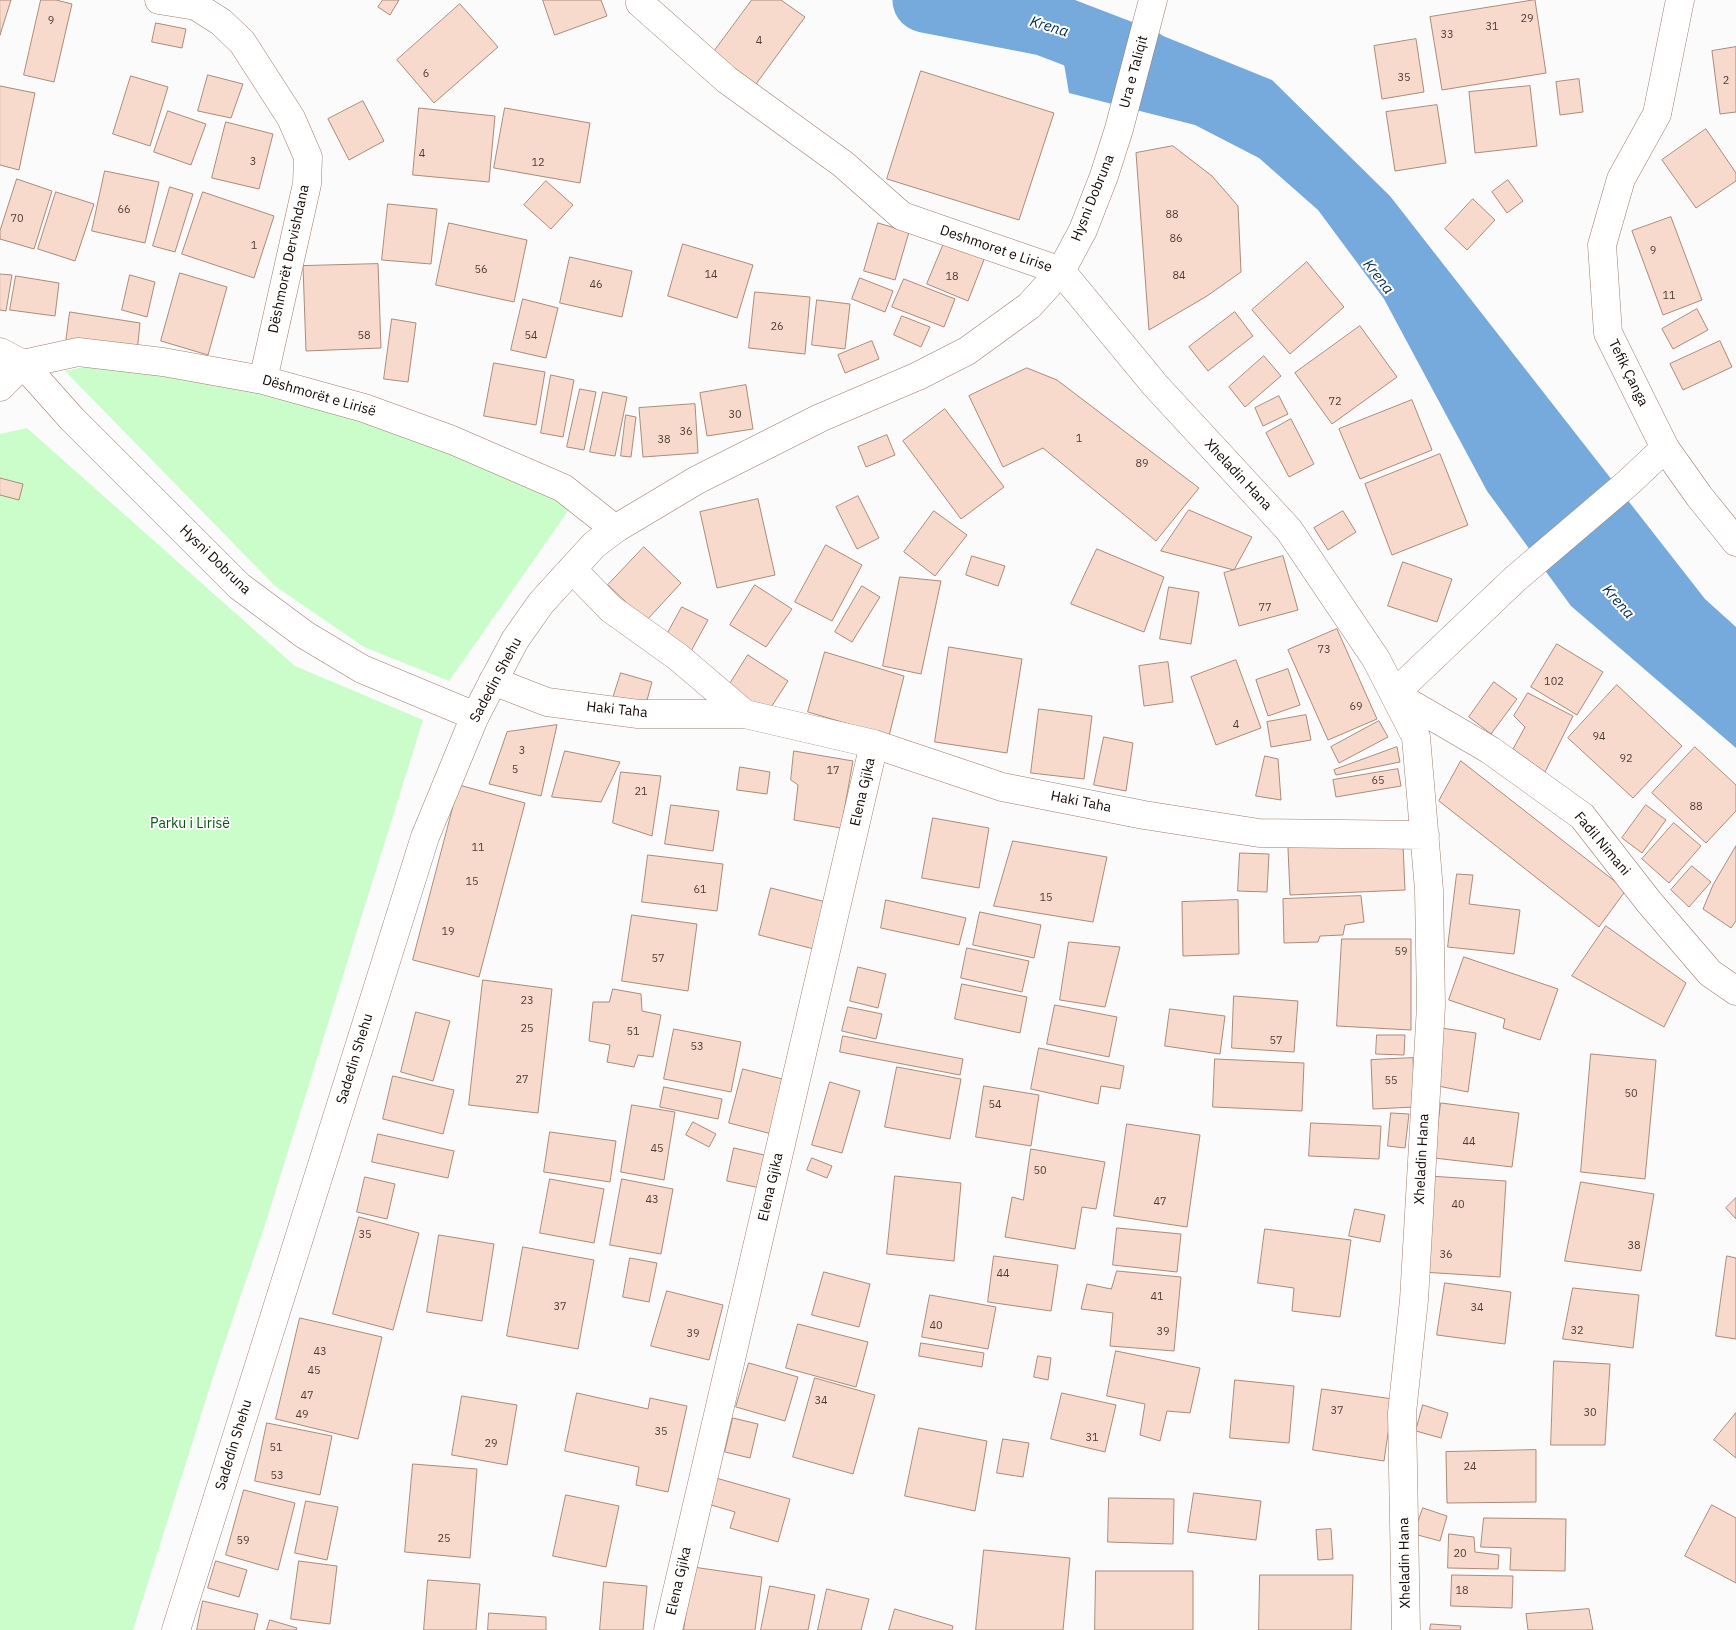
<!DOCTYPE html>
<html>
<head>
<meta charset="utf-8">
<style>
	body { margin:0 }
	canvas { display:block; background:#fbfbfb }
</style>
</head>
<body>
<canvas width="1736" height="1630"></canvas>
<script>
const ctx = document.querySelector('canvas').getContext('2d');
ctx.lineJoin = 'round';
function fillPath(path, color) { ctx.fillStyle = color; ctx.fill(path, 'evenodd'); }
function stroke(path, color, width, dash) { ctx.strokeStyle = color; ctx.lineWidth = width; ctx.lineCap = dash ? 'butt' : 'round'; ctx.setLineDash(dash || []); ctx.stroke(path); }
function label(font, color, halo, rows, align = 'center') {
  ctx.font = font + ' "IBM Plex Sans",sans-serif'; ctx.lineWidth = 4; ctx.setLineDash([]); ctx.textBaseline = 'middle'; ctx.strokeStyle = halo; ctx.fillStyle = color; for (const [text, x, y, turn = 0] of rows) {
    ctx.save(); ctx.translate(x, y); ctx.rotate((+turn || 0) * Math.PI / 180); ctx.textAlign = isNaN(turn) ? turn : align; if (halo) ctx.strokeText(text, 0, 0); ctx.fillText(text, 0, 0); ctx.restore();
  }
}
fillPath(new Path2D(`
	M117,360L443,437L580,494L449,681L364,647L275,586L65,371Z
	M27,428L295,666L423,720L265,1225L216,1368L133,1630H0V434Z`), '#cafdca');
fillPath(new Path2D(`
	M1053,0H1074L1272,80L1390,196L1705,599L1736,627V748L1571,606L1487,491L1384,299L1318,210L1259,158L1195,125L1069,93Z`), '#76aadd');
stroke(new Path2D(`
	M925,0L1044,23L1141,60`), '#76aadd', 65);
const building = new Path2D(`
	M0,0H11L0,35Z
	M41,0H56L72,4L54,82L24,75Z
	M383,0H399L390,15L378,7Z
	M543,0H601L607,16L555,35Z
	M752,0H781L805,17L756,84L713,53Z
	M1535,0L1546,73L1442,90L1430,17Z
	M460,4L498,47L434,103L397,60Z
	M156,23L186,29L182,48L152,42Z
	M1416,39L1424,92L1382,99L1374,46Z
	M1736,47V112L1720,114L1712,51Z
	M921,71L1054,113L1019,220L887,179Z
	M208,75L243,84L231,118L198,111Z
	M131,76L168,87L150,146L113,134Z
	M1579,79L1583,112L1560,115L1556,82Z
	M0,86L35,93L19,170L0,165Z
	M1530,86L1537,146L1475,153L1469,92Z
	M363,101L384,141L349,160L328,119Z
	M1437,105L1446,163L1395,171L1386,112Z
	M419,108L495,116L489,182L413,175Z
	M505,108L590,123L580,183L494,168Z
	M168,111L206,124L191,165L154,152Z
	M226,122L273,134L259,189L212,178Z
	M1706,129L1736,173V181L1696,208L1662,160Z
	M1173,146L1212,176L1238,206L1241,272L1207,296L1149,330L1136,153Z
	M105,171L159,182L145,243L92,231Z
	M17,179L52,191L34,249L0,239V231Z
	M1508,180L1523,201L1507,213L1492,192Z
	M546,181L573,205L551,229L524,205Z
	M170,187L193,194L175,252L153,246Z
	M56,192L94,204L75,261L38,249Z
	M203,192L274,216L254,278L182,254Z
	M1473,199L1495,220L1467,250L1445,229Z
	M388,204L437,209L431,264L382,260Z
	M1671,217L1702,300L1663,315L1632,231Z
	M449,223L527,240L514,302L436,285Z
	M878,223L909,232L895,280L864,271Z
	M947,236L987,252L968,301L927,284Z
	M683,244L753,265L737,318L668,296Z
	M570,257L632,271L622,317L560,303Z
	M1307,262L1344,307L1290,354L1252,310Z
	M378,264L381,348L306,351L303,266Z
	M180,273L227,287L208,355L161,341Z
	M0,274L12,275L6,311L0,310Z
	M130,275L155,282L147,317L122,310Z
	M16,276L59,283L55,316L10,310Z
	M860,278L893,291L885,312L852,299Z
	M904,279L955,299L944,327L892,307Z
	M755,292L810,297L805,354L749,348Z
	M523,299L558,308L546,358L511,350Z
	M817,300L850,304L845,349L812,345Z
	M1697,309L1708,330L1673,349L1662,329Z
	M70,312L140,323L137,353L66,342Z
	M1235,312L1253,336L1208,371L1189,347Z
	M902,316L930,327L921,347L894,335Z
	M392,319L416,323L408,382L384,379Z
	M1360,326L1397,377L1332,424L1295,373Z
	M872,341L879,359L845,373L838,355Z
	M1720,341L1732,367L1683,390L1670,364Z
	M1264,356L1281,376L1245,407L1229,387Z
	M494,363L545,372L536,425L484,416Z
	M1027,368L1057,380L1199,488L1156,541L1043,448L1003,467L969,396Z
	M551,375L574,380L563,437L541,433Z
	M746,385L753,429L707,436L700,393Z
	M580,389L596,392L584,450L567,447Z
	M603,392L627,397L615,456L590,452Z
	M1279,396L1288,414L1263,426L1255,408Z
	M1412,400L1432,450L1360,479L1339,429Z
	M695,404L698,453L643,457L639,408Z
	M945,409L1004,487L961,519L903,441Z
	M626,415L636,417L631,457L621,456Z
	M1291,419L1314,464L1289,477L1266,433Z
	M887,435L895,455L866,467L858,447Z
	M1440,454L1468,525L1392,555L1365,484Z
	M0,478L23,484L19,500L0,495Z
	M858,496L879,538L857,549L836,507Z
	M758,499L775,575L717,588L700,512Z
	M1189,510L1252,537L1234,570L1161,551Z
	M934,511L967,535L935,576L904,552Z
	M1343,511L1356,532L1328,550L1314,528Z
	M826,545L862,565L832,621L795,602Z
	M644,547L681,583L646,621L608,585Z
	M1097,549L1164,577L1144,632L1071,604Z
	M972,556L1005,566L998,586L966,575Z
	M1283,556L1298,610L1239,626L1224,573Z
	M1403,562L1452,579L1437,622L1388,606Z
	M900,577L941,581L921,674L883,666Z
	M755,585L792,609L766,647L730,625Z
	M862,586L880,597L852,642L835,632Z
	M1169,587L1199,592L1191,644L1160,639Z
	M682,607L708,620L690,653L664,640Z
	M1337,629L1377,719L1328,740L1288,650Z
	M1557,644L1603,672L1577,715L1531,687Z
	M949,647L1022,659L1007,753L935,742Z
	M825,652L904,676L889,736L808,712Z
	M748,655L788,681L768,712L728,687Z
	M1236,660L1261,728L1216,745L1191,677Z
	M1168,662L1173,702L1144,706L1139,666Z
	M1288,669L1300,705L1268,716L1256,680Z
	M621,673L652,682L644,711L612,701Z
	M1494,682L1517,699L1491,734L1469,717Z
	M1617,685L1682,746L1633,798L1568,738Z
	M1528,693L1573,716L1545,772L1513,749L1525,727L1514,716Z
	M1039,709L1092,716L1084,779L1031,773Z
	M1306,715L1311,740L1271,747L1267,722Z
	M1379,721L1388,737L1339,763L1331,747Z
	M557,725L541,796L489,784L507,732Z
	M1104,737L1133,743L1126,791L1094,785Z
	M1397,747L1400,762L1336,775L1334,770Z
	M1695,747L1736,785V811L1706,843L1652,793Z
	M565,751L620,762L601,802L552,797Z
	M794,751L853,761L841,828L794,820L798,785L791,780Z
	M1265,756L1278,759L1281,800L1256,796Z
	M1461,761L1626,890L1599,927L1439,801Z
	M740,767L770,772L767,794L737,790Z
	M1398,769L1401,786L1336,797L1333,780Z
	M621,772L661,776L652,836L613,823Z
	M459,785L525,803L479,977L413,960Z
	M671,805L719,811L713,851L665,844Z
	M1646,805L1666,820L1642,853L1622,838Z
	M933,818L989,828L979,888L922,878Z
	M1674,823L1701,846L1669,883L1642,859Z
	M1013,841L1107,857L1093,922L994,906Z
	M1403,844L1405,890L1290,895L1288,848Z
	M1736,846V921L1731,928L1703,909L1713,885Z
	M1240,853L1269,854L1267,892L1238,891Z
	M648,855L723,864L717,911L642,902Z
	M1692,866L1711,882L1689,907L1671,890Z
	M1457,874L1473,875L1469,904L1520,910L1514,954L1448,947Z
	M771,888L826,902L814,949L759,935Z
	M1361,896L1364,922L1345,925L1343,935L1320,936L1318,942L1284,943L1283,899Z
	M886,900L966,918L959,945L881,928Z
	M1238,900L1239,954L1183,956L1182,902Z
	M980,912L1041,925L1034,958L973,945Z
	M632,915L697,924L688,991L622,981Z
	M1606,926L1686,983L1664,1027L1572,976Z
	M1342,939H1411V1030L1337,1026Z
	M1069,942L1120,947L1105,1007L1060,1000Z
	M967,948L1029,961L1022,992L961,978Z
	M1464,957L1558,989L1540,1040L1503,1028L1505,1019L1449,1000Z
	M858,967L886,974L878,1008L850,1001Z
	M483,980L552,989L538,1113L469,1105Z
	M962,984L1027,997L1020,1033L955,1019Z
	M613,989L641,994L642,1011L661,1015L653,1057L638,1055L634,1067L607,1062L610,1045L589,1041L593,1002H609Z
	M1234,996L1298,1001L1294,1052L1232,1048Z
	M1055,1005L1117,1017L1109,1057L1047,1044Z
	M848,1007L882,1014L876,1039L842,1031Z
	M1170,1009L1225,1016L1220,1054L1165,1046Z
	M416,1012L450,1021L433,1081L401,1072Z
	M1441,1028L1476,1033L1468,1092L1438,1086Z
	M674,1029L741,1042L731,1092L664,1079Z
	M1377,1035H1405L1404,1055L1376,1054Z
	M843,1036L963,1059L960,1075L840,1052Z
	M1039,1048L1124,1066L1120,1089L1101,1086L1098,1104L1031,1089Z
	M1591,1054L1656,1060L1645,1179L1581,1172Z
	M1413,1058L1415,1107L1373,1109L1371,1060Z
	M1215,1059L1304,1063L1302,1111L1213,1107Z
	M897,1067L961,1079L950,1139L885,1127Z
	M743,1069L790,1081L776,1135L729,1123Z
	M393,1076L454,1090L443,1134L383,1119Z
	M830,1082L860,1091L842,1153L812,1145Z
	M984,1086L1039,1095L1031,1146L976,1137Z
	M664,1087L722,1099L718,1119L660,1107Z
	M1441,1103L1519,1113L1512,1167L1434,1158Z
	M632,1105L675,1112L664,1180L621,1172Z
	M1391,1113L1409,1114L1405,1148L1388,1146Z
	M693,1122L716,1134L709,1147L686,1135Z
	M1311,1123L1381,1126L1379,1159L1309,1156Z
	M1127,1124L1200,1135L1187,1227L1114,1216Z
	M550,1132L616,1141L610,1182L544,1172Z
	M378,1134L454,1151L448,1178L372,1162Z
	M734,1148L773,1157L765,1189L727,1181Z
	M1031,1149L1105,1162L1096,1209L1082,1207L1075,1249L1005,1237L1012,1197L1023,1200Z
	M812,1158L832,1166L827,1178L807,1170Z
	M895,1176L961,1183L954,1261L887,1254Z
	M1429,1176L1506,1181L1500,1277L1422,1272Z
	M365,1177L395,1184L387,1219L357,1212Z
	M550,1179L604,1189L594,1243L540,1233Z
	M622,1179L673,1189L661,1254L610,1245Z
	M1581,1182L1654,1194L1641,1271L1565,1261Z
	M1736,1198V1219L1726,1208Z
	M1355,1209L1385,1215L1380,1242L1349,1236Z
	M359,1217L419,1233L393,1330L333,1314Z
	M1117,1228L1181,1234L1177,1272L1113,1265Z
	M1265,1229L1351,1240L1340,1317L1292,1311L1294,1288L1258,1283Z
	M439,1235L494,1244L482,1321L427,1312Z
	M523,1247L594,1260L578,1349L507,1336Z
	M994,1256L1058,1265L1051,1311L988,1302Z
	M1727,1256L1736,1258V1339L1716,1336Z
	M630,1258L657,1263L649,1302L623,1297Z
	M1117,1271L1181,1277L1174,1351L1110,1346L1113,1313L1081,1309L1087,1284L1111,1289Z
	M824,1272L870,1284L859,1327L812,1315Z
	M1445,1283L1511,1292L1505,1344L1437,1335Z
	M1573,1288L1639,1295L1633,1348L1563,1339Z
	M667,1291L723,1305L709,1360L651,1346Z
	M930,1295L996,1307L988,1349L922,1337Z
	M300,1318L382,1337L358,1439L276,1419Z
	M798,1324L868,1342L856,1387L786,1368Z
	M921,1343L984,1353L982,1367L919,1356Z
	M1116,1351L1200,1368L1190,1413L1167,1411L1160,1441L1140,1435L1145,1404L1107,1396Z
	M1038,1356L1051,1358L1048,1380L1034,1377Z
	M1554,1361L1610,1364L1605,1445H1551Z
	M749,1363L798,1377L785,1421L736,1407Z
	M815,1378L875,1395L853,1474L793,1457Z
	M1235,1380L1294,1386L1289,1443L1230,1438Z
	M1322,1389L1393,1399L1384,1461L1313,1450Z
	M577,1393L648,1409L650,1398L687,1406L668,1492L636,1485L639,1467L565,1451Z
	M1062,1393L1116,1405L1105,1452L1051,1439Z
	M462,1396L517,1405L507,1465L452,1455Z
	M1423,1405L1448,1413L1441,1438L1416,1431Z
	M1736,1413V1458L1714,1440Z
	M733,1418L758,1424L750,1458L725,1452Z
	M267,1423L332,1436L320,1495L255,1481Z
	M919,1428L987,1441L975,1511L905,1496Z
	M1003,1439L1029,1443L1023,1477L997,1473Z
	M1536,1450V1502L1447,1503L1446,1452Z
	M413,1464L477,1469L470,1558L405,1552Z
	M716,1478L790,1499L778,1542L730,1528L735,1512L708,1504Z
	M244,1490L295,1503L278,1570L226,1555Z
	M1194,1493L1261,1501L1256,1540L1188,1532Z
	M566,1495L619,1506L606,1567L553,1556Z
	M1109,1498L1174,1499L1173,1544L1108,1542Z
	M306,1501L338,1507L327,1560L295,1553Z
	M1712,1505L1736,1518V1583L1685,1556Z
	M1423,1508L1447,1516L1440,1541L1414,1534Z
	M1484,1518L1566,1519L1565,1571L1510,1570L1511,1548L1481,1547Z
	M1331,1529L1333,1559L1318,1560L1316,1530Z
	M1449,1534L1474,1537L1475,1552L1499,1555L1498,1569L1448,1568Z
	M984,1550L1070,1558L1063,1630H976Z
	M216,1561L247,1570L239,1597L208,1588Z
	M299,1561L337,1566L330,1624L291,1619Z
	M693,1567L762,1577L755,1630H684Z
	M1096,1571H1193V1630H1095Z
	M1260,1575H1353L1351,1630H1259Z
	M1452,1575L1513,1576L1512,1608L1451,1606Z
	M428,1580L480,1584L476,1630H424Z
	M604,1582L647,1586L643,1630H600Z
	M770,1586L815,1595L808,1630H761Z
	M827,1589L869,1599L861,1630H818Z
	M203,1601L258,1614L254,1630H197Z
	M895,1609L953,1626L952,1630H889Z
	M1589,1609L1593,1630H1528L1526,1614Z
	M489,1613L546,1617V1630H488Z
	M270,1620L297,1628L296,1630H267Z
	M1431,1624L1461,1626L1460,1630H1430Z`);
fillPath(building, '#f7dacc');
stroke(building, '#ac8a79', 1);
const minor = new Path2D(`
	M159,0L196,6L221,22L242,42L291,118L308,157L307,184L263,380
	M1680,0L1657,114L1621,179L1602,245L1608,333L1665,448L1699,496L1736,542
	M640,3L727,80L843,164L902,216L1061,271L1155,385L1289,530L1376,659L1416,737L1429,890L1431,1006L1414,1300L1402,1413L1406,1630
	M0,352L23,364L78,352L163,362L263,380L364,408L452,440L563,488L615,529
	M23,364L72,419L239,586L305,635L362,669L475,716
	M0,387L23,364
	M1665,448L1629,482L1515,579L1394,694L1490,750L1582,816L1649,902L1710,973L1736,991
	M572,569L611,609L678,657L745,714
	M493,681L547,702L638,714H745L874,744L1002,787L1144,815L1259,833L1425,835
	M668,1630L874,744`);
const tertiary = new Path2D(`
	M176,1630L425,837L475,716L515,640L541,603L594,545L615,529L697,480L820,418L918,376L967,351L1029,306L1061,271L1083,230L1104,176L1119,129L1153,0`);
stroke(minor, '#9f7d6c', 29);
stroke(tertiary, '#9f7d6c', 29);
stroke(minor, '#fff', 28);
stroke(tertiary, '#fff', 28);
label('11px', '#4d3d36', null, [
	["29",1527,19],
	["9",51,21],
	["31",1492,27],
	["33",1447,35],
	["4",759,41],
	["6",426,74],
	["35",1404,78],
	["2",1726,81],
	["4",422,154],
	["3",253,162],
	["12",538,163],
	["66",124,210],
	["88",1172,215],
	["70",17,219],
	["86",1176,239],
	["1",254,246],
	["9",1653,251],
	["56",481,270],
	["14",711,275],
	["84",1179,276],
	["18",952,277],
	["46",596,285],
	["11",1669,296],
	["26",777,327],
	["58",364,336],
	["54",531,336],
	["72",1335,402],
	["30",735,415],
	["36",686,432],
	["1",1079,439],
	["38",664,440],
	["89",1142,464],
	["77",1265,608],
	["73",1324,650],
	["102",1554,682],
	["69",1356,707],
	["4",1236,725],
	["94",1599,737],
	["3",522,751],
	["92",1626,759],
	["5",515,770],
	["17",833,771],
	["65",1378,781],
	["21",641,792],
	["88",1696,807],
	["11",478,848],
	["15",472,882],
	["61",700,890],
	["15",1046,898],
	["19",448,932],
	["59",1401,952],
	["57",658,959],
	["23",527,1001],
	["25",527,1029],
	["51",633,1032],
	["57",1276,1041],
	["53",697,1047],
	["27",522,1080],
	["55",1391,1081],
	["50",1631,1094],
	["54",995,1105],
	["44",1469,1142],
	["45",657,1149],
	["50",1040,1171],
	["43",652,1200],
	["47",1160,1202],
	["40",1458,1205],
	["35",365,1235],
	["38",1634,1246],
	["36",1446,1255],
	["44",1003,1274],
	["41",1157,1297],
	["37",560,1307],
	["34",1477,1308],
	["40",936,1326],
	["32",1577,1331],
	["39",1163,1332],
	["39",693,1334],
	["43",320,1352],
	["45",314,1371],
	["47",307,1396],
	["34",821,1401],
	["37",1337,1411],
	["30",1590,1413],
	["49",302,1415],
	["35",661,1432],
	["31",1092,1438],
	["29",491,1444],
	["51",276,1448],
	["24",1470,1467],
	["53",277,1476],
	["25",444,1539],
	["59",243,1541],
	["20",1460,1554],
	["18",1462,1591]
]);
label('14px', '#140904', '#fff', [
	["Ura e Taliqit",1134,72,-75],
	["Hysni Dobruna",1093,198,-68],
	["Deshmoret e Lirise",996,249,19],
	["Dëshmorët Dervishdana",289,259,-78],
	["Tefik Çanga",1628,373,64],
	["Dëshmorët e Lirisë",319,396,16],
	["Xheladin Hana",1238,475,47],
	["Hysni Dobruna",215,560,44],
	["Sadedin Shehu",496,680,-62],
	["Haki Taha",617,710,6],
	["Elena Gjika",863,792,-77],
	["Haki Taha",1081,802,11],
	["Fadil Nimani",1602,844,50],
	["Sadedin Shehu",355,1059,-73],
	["Xheladin Hana",1422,1159,-87],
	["Elena Gjika",771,1187,-77],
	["Sadedin Shehu",234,1445,-73],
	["Xheladin Hana",1405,1563,-91],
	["Elena Gjika",679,1581,-77]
]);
label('14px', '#045612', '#fff', [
	["Parku i Lirisë",190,824]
]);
label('italic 15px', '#032c4d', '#fff', [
	["Krena",1049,27,17],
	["Krena",1378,277,52],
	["Krena",1618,602,49]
]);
</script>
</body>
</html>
